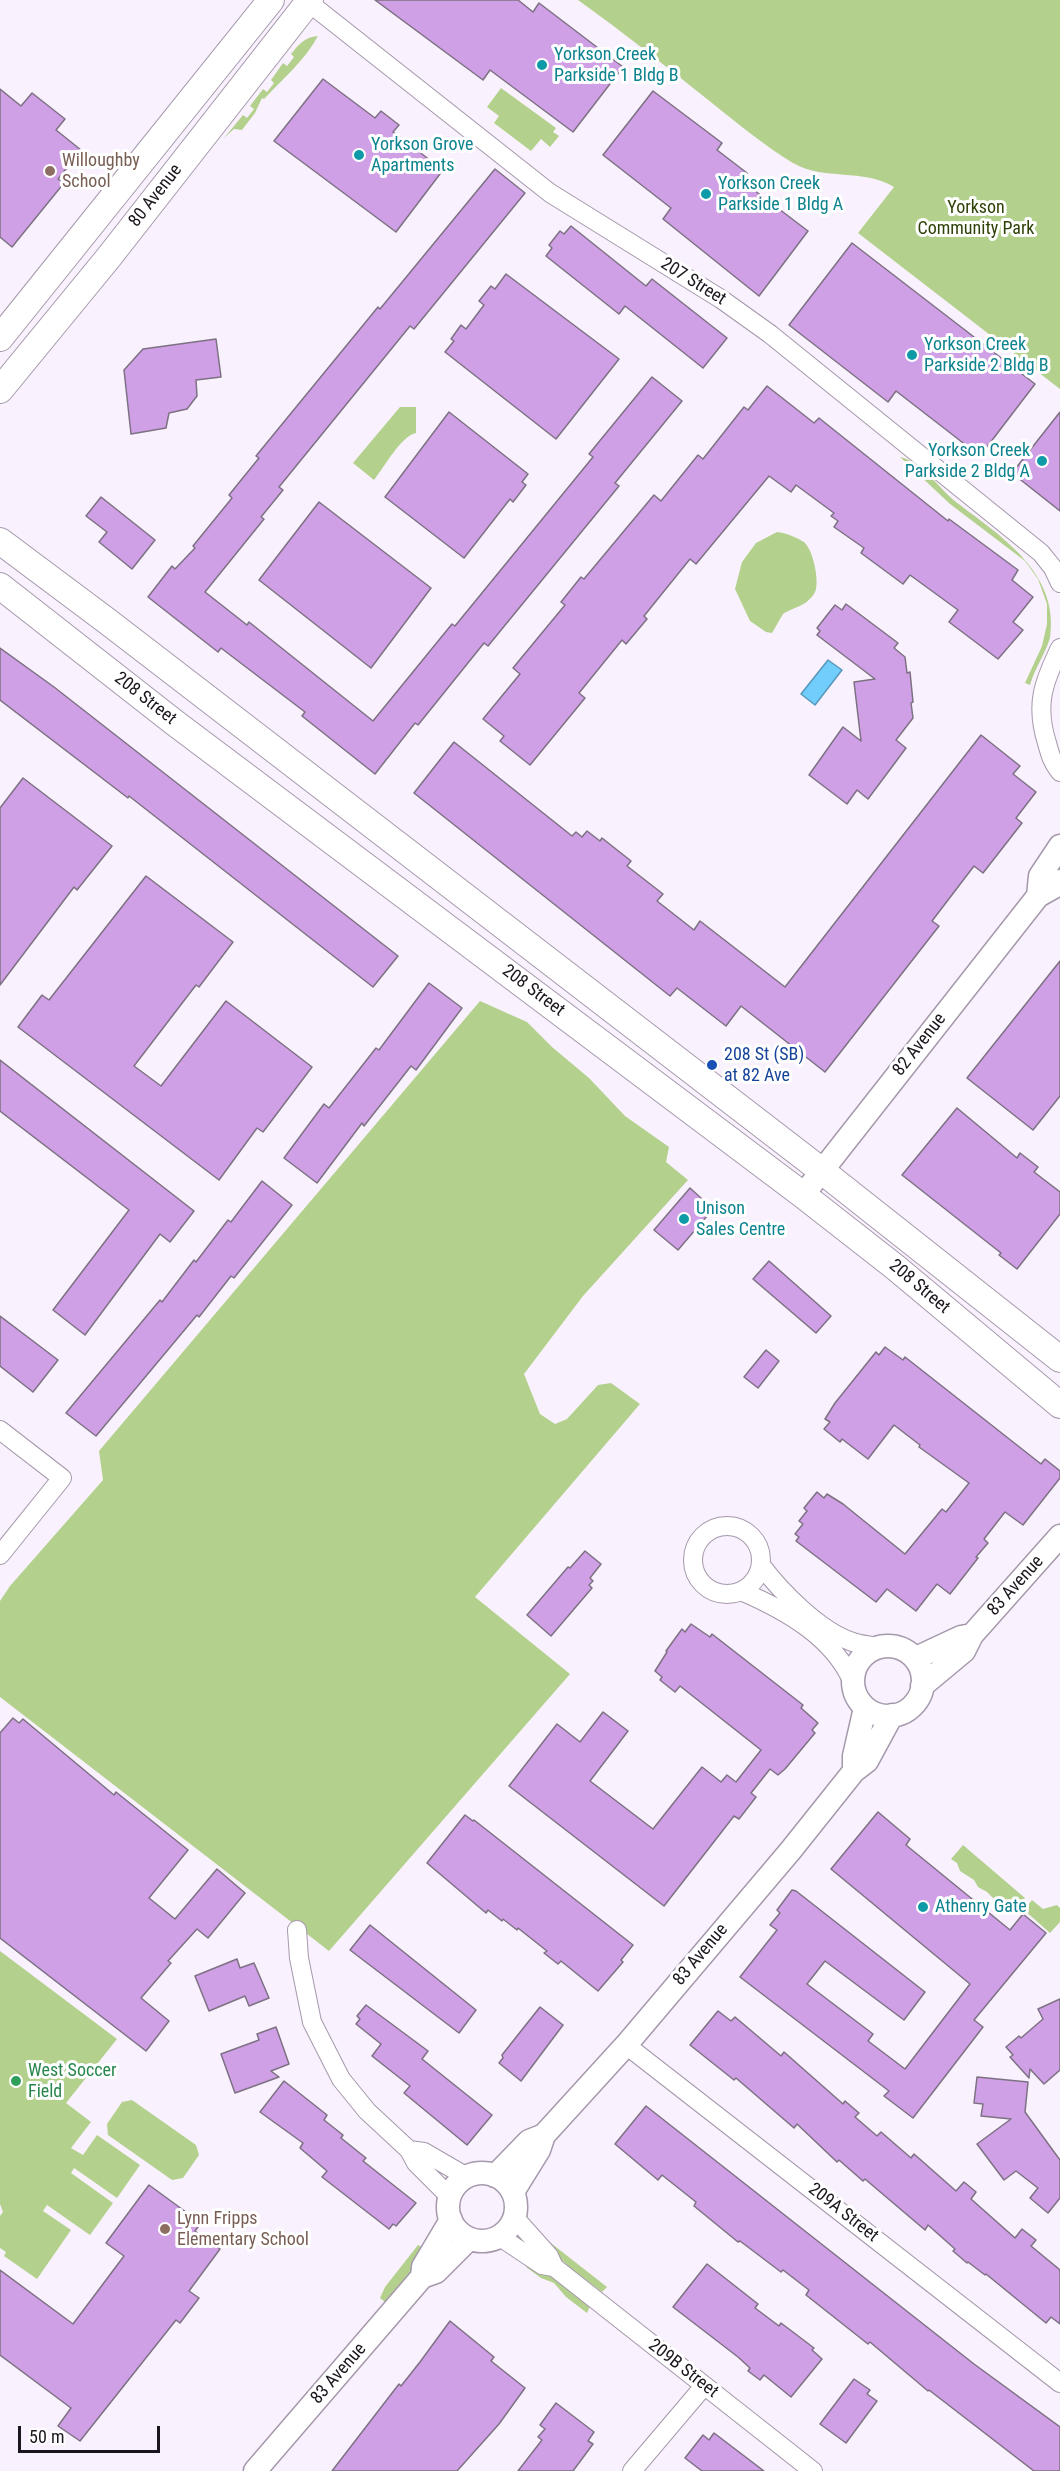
<!DOCTYPE html>
<html>
<head>
<meta charset="utf-8">
<style>
	body { margin:0 }
	#map { position:relative; width:1060px; height:2471px; overflow:hidden; background:#f9f1fd; font-family:"Roboto Condensed",sans-serif }
	canvas { display:block }
	.scale { position:absolute; left:18px; top:2426px; width:142px; height:27px; box-sizing:border-box; border:3px solid #1b161d; border-top:0; padding-left:8px; font-size:18px; line-height:21px; white-space:nowrap; color:#1b161d; -webkit-text-stroke:4px #fff; paint-order:stroke }
</style>
</head>
<body>
<div id="map">
<canvas width="1060" height="2471"></canvas>
<div class="scale">50 m</div>
</div>
<script>
const ctx = document.querySelector('canvas').getContext('2d');
ctx.lineJoin = 'round';
function fillPath(path, color) { ctx.fillStyle = color; ctx.fill(path, 'evenodd'); }
function stroke(path, color, width, dash) { ctx.strokeStyle = color; ctx.lineWidth = width; ctx.lineCap = dash ? 'butt' : 'round'; ctx.setLineDash(dash || []); ctx.stroke(path); }
function label(font, color, halo, rows, align = 'center') {
  ctx.font = font + ' "Roboto Condensed",sans-serif'; ctx.lineWidth = 6; ctx.setLineDash([]); ctx.textBaseline = 'middle'; ctx.strokeStyle = halo; ctx.fillStyle = color; for (const [text, x, y, turn = 0] of rows) {
    ctx.save(); ctx.translate(x, y); ctx.rotate((+turn || 0) * Math.PI / 180); ctx.textAlign = isNaN(turn) ? turn : align; if (halo) ctx.strokeText(text, 0, 0); ctx.fillText(text, 0, 0); ctx.restore();
  }
}
fillPath(new Path2D(`
	M578,0H1060V389L858,233L894,187C863,168 824,181 793,163C765,146 738,124 712,103C668,68 624,33 578,0Z
	M318,36C305,60 283,79 264,99L262,98L255,113L242,130L234,129L224,138L243,115L247,118L254,109L250,106L263,89L267,92L274,83L271,80L283,63L287,66L294,57L291,54C299,44 305,37 318,36Z
	M501,88L556,128L553,132L559,136L550,147L541,139L531,151L494,123L499,116L487,107Z
	M400,407H416V433C401,436 385,466 374,480L353,463Z
	M900,457C924,463 937,487 956,502C999,535 1060,572 1050,638C1045,654 1035,668 1030,685L1025,683L1042,646L1047,624V604L1038,579L1025,561L950,504Z
	M777,532C786,533 796,537 804,542C813,549 821,585 814,594C804,608 795,606 783,614L772,633L766,632L750,621L735,589L742,562L756,543Z
	M480,1001L527,1022L552,1047L589,1078L625,1116L669,1147L666,1162L688,1180L583,1296L524,1374L540,1414L555,1424L567,1419L598,1385L611,1383L640,1404L475,1597L570,1674L329,1951L0,1697V1601L10,1586L103,1480L99,1451Z
	M963,1845L1025,1898L1013,1912L1004,1909L987,1892L978,1887L974,1880L960,1871L957,1863L951,1859Z
	M1032,1900L1043,1909L1057,1905L1060,1908V1922L1050,1933L1024,1910Z
	M0,1951L117,2039L66,2103L91,2122L71,2148L83,2155L97,2135L140,2165L117,2198L74,2168L71,2173L113,2203L90,2235L47,2205L43,2211L71,2230L37,2279L4,2256L6,2252L0,2248V2216L3,2212L0,2204Z
	M132,2100L196,2145L199,2155L183,2178L172,2180L108,2135L107,2124L122,2102Z
	M547,2240L607,2287L602,2292L569,2267L544,2243Z
	M418,2245L428,2250L386,2303L380,2298L385,2287Z
	M529,2263L546,2272L590,2306L587,2313L566,2297L554,2283L541,2278L526,2267Z`), '#b3d18d');
const water = new Path2D(`
	M828,660L842,670L815,705L801,694Z`);
fillPath(water, '#71cefc');
stroke(water, '#5797b9', 1.5);
const building = new Path2D(`
	M375,0H518L533,12L539,3L623,67L573,132L490,70L483,80Z
	M323,79L375,118L381,111L399,125L393,132L443,170L396,232L274,141Z
	M0,89L21,106L32,93L65,119L56,130L81,150L58,179L64,183L12,247L0,237Z
	M653,91L722,143L717,150L747,173L742,181L808,231L759,296L663,219L671,208L603,155Z
	M495,169L525,193L414,329L410,326L279,487L283,490L261,517L264,519L205,592L247,625L249,622L373,721L452,624L455,626L593,457L589,454L652,377L682,401L615,483L619,486L488,646L484,643L418,725L415,723L375,774L302,716L305,712L221,648L218,652L148,597L172,566L175,569L195,548L193,546L232,498L229,495L259,458L256,456L378,307L380,309Z
	M571,226L646,286L652,279L727,338L703,368L625,306L619,314L546,256L552,248L549,245L560,231L564,234Z
	M852,243L1035,384L980,456L896,391L888,402L789,325Z
	M506,274L619,359L556,439L445,352L454,341L451,339L461,325L466,329L484,305L479,301L491,286L495,289Z
	M216,339L221,377L196,380L197,396L187,409L169,413L166,428L131,434L124,370L143,349Z
	M767,386L814,423L819,418L948,521L949,519L1018,570L1012,580L1033,597L1013,622L1023,630L998,659L949,622L958,610L910,575L903,584L861,553L864,548L834,527L838,521L831,516L834,513L796,485L791,492L769,476L696,564L690,559L644,616L647,619L626,644L622,640L579,693L585,698L530,765L500,741L504,736L483,719L520,674L513,668L565,605L561,602L581,577L584,579L654,495L661,501L698,455L703,459L744,407L748,410Z
	M449,412L528,474L522,482L526,485L513,502L510,499L464,558L385,497Z
	M1060,412V511L1012,473Z
	M101,497L155,540L132,569L99,542L107,532L86,516Z
	M319,502L431,588L371,668L259,580Z
	M846,604L898,643L894,648L905,657L907,673L910,672L913,702L911,703L913,718L896,740L906,748L868,799L857,790L847,804L809,775L843,727L861,741L854,682L875,679L817,635L820,631L817,628L835,605L842,610Z
	M0,648L54,687L398,956L373,987L129,796L128,798L0,700Z
	M981,735L1020,766L1013,774L1036,792L1016,818L1022,823L983,873L974,866L932,921L939,926L825,1072L741,1006L726,1026L677,988L670,996L414,793L454,742L572,836L576,832L582,837L587,831L600,841L602,838L631,861L627,866L663,894L657,901L694,930L700,921L785,987Z
	M23,778L112,846L77,890L74,887L0,985V808Z
	M146,876L233,942L199,987L196,985L134,1066L161,1086L226,1001L312,1067L263,1132L257,1128L219,1180L18,1027L42,995L49,1000Z
	M1060,961V1096L1033,1130L967,1078Z
	M429,983L462,1008L416,1070L411,1066L364,1126L362,1123L317,1183L284,1158L324,1104L329,1108L376,1048L379,1050Z
	M0,1060L194,1211L170,1242L160,1234L85,1335L53,1310L129,1210L0,1111Z
	M957,1108L1017,1158L1020,1153L1038,1167L1034,1172L1060,1192V1214L1017,1269L999,1255L1001,1253L902,1175Z
	M262,1181L292,1205L234,1278L231,1276L199,1317L197,1315L96,1436L66,1413L160,1300L162,1302L194,1260L196,1262L228,1220L231,1222Z
	M690,1188L713,1209L678,1250L654,1230Z
	M769,1261L831,1316L816,1333L753,1279Z
	M0,1316L58,1360L33,1392L0,1366Z
	M885,1347L903,1360L905,1357L1041,1464L1045,1459L1060,1471V1478L1023,1525L1005,1512L984,1539L988,1543L976,1557L978,1558L950,1594L937,1584L916,1611L887,1589L876,1602L796,1541L799,1537L795,1534L803,1524L799,1521L807,1511L804,1508L817,1492L824,1498L827,1494L843,1504L905,1554L942,1509L946,1512L969,1483L919,1447L920,1445L894,1425L868,1459L842,1439L840,1442L824,1429L830,1422L825,1419L835,1403L876,1352L879,1355Z
	M766,1350L779,1361L758,1388L744,1377Z
	M585,1551L601,1564L590,1578L593,1581L589,1585L592,1588L551,1636L527,1615L568,1567L570,1568Z
	M691,1624L710,1637L712,1634L803,1705L801,1708L818,1723L812,1730L815,1733L785,1769L778,1775L770,1769L751,1793L756,1797L739,1819L734,1816L664,1906L509,1786L557,1724L580,1742L603,1712L628,1731L590,1781L653,1829L702,1767L721,1782L727,1775L736,1782L761,1750L680,1686L675,1692L660,1680L662,1677L655,1671L667,1652L666,1651L682,1629L685,1632Z
	M13,1718L19,1723L23,1719L114,1795L116,1792L188,1850L149,1898L175,1919L217,1869L245,1893L208,1938L197,1929L168,1961L171,1963L141,1998L169,2021L146,2051L0,1938V1733Z
	M878,1812L910,1839L906,1845L1010,1930L1023,1914L1046,1933L974,2020L983,2027L913,2118L884,2096L889,2091L740,1977L777,1930L770,1925L780,1913L777,1910L792,1890L796,1891L925,1992L904,2020L825,1961L807,1984L873,2034L868,2041L905,2069L970,1984L831,1869Z
	M465,1815L473,1821L474,1820L633,1945L621,1960L623,1962L598,1991L561,1961L558,1964L544,1953L547,1951L518,1928L517,1930L503,1919L502,1921L488,1910L486,1913L427,1863Z
	M370,1925L476,2010L459,2033L350,1950Z
	M237,1959L240,1968L254,1963L269,1998L249,2006L245,1996L209,2011L195,1976Z
	M1060,1999V2070L1044,2084L1030,2069L1029,2078L1010,2057L1013,2055L1006,2047L1019,2036L1021,2038L1043,2019L1038,2009Z
	M366,2005L428,2051L422,2059L492,2115L467,2145L404,2093L410,2086L372,2056L381,2044L356,2024L360,2019L357,2016Z
	M540,2007L563,2025L521,2081L499,2063L503,2058L502,2055Z
	M718,2011L731,2021L735,2017L781,2056L784,2052L843,2104L845,2101L859,2113L855,2117L877,2136L881,2132L911,2158L914,2154L956,2191L964,2182L976,2192L971,2199L1015,2238L1022,2229L1036,2240L1031,2246L1060,2270V2324L1051,2317L1046,2323L986,2274L985,2275L968,2262L967,2263L953,2251L955,2249L928,2225L925,2230L865,2179L863,2181L839,2160L837,2162L797,2124L794,2128L736,2078L734,2080L690,2045Z
	M276,2027L289,2064L271,2071L279,2077L235,2093L221,2054L259,2040L257,2034Z
	M977,2077L1028,2082L1025,2112L1060,2160V2198L1048,2213L1030,2198L1038,2188L1016,2171L1004,2180L977,2144L1011,2119L981,2116L983,2104L974,2103Z
	M284,2081L327,2115L324,2120L343,2135L341,2138L366,2158L363,2161L416,2203L396,2226L393,2224L389,2229L322,2177L327,2171L300,2148L303,2143L260,2112Z
	M646,2106L974,2364L1060,2427V2471H1034L929,2390L928,2391L870,2342L868,2344L806,2295L809,2290L783,2270L781,2272L740,2241L738,2242L694,2206L696,2202L662,2175L658,2180L615,2144Z
	M149,2185L201,2223L195,2231L220,2249L189,2291L199,2298L180,2323L176,2320L80,2441L58,2426L71,2408L0,2355V2270L73,2324L124,2256L106,2243Z
	M707,2264L758,2304L755,2308L779,2326L781,2323L814,2348L812,2350L822,2359L791,2397L764,2375L760,2380L748,2371L750,2368L738,2357L673,2307Z
	M450,2321L494,2357L491,2361L525,2388L499,2424L457,2471H332L399,2384L401,2386L420,2362Z
	M854,2379L870,2390L867,2394L877,2401L846,2443L820,2424Z
	M556,2403L594,2432L588,2441L593,2444L573,2471H518L542,2440L538,2437L545,2429L540,2425Z
	M714,2433L764,2471H702L685,2458L703,2435L709,2440Z`);
fillPath(building, '#d0a0e6');
stroke(building, '#7d7183', 1.5);
const minor = new Path2D(`
	M308,2L550,193L721,299L770,334L1041,553L1053,568L1060,583
	M1060,648C1043,683 1035,705 1047,743C1050,754 1052,762 1060,772
	M0,1430L62,1478L0,1555
	M693 1560a34 34 0 1 1 68 0a34 34 0 1 1-68 0Z
	M761,1565C780,1591 819,1630 850,1641C859,1645 869,1645 878,1647
	M741,1591C785,1610 834,1637 853,1683
	M297,1930L299,1958L312,2022L341,2079L367,2111L409,2150L416,2163L450,2197
	M626,2045L1060,2383
	M409,2150L424,2152L467,2177
	M515,2218L549,2256L554,2267
	M500,2237L542,2265L554,2267L813,2471
	M632,2471L704,2386`);
const tertiary = new Path2D(`
	M1038,896L1040,876L1060,846
	M803,1195L1038,896L1054,887L1060,881
	M853 1681a35 35 0 1 1 70 0a35 35 0 1 1-70 0Z
	M916,1658L961,1637L972,1635
	M922,1686L964,1651L972,1635L1060,1536
	M854,1771V1756L865,1708
	M448 2207a34 34 0 1 1 68 0a34 34 0 1 1-68 0Z
	M495,2176L529,2141L544,2135
	M513,2192L539,2150L544,2135L626,2045L791,1850L854,1771L867,1761L892,1715
	M422,2277L423,2267L451,2220
	M255,2471L422,2277L436,2272L469,2239`);
const secondary = new Path2D(`
	M0,338L271,0
	M0,390L109,257L310,0
	M0,541L107,621L822,1171L1060,1359
	M0,586L175,723L803,1195L895,1267L1060,1405`);
stroke(minor, '#a598ab', 20);
stroke(tertiary, '#a598ab', 25);
stroke(secondary, '#a598ab', 28);
stroke(minor, '#fff', 18);
stroke(tertiary, '#fff', 22);
stroke(secondary, '#fff', 26);
for (const [x, y, r, color] of [
	[542,65,6,"#0f9aa8"],
	[359,155,6,"#0f9aa8"],
	[50,171,6,"#8d6e63"],
	[706,194,6,"#0f9aa8"],
	[912,355,6,"#0f9aa8"],
	[1042,461,6,"#0f9aa8"],
	[712,1065,6,"#1a4fb4"],
	[684,1219,6,"#0f9aa8"],
	[923,1907,6,"#0f9aa8"],
	[16,2081,6,"#2e9e5b"],
	[165,2229,6,"#8d6e63"]
]) { const dot = new Path2D(); dot.arc(x, y, r, 0, 2 * Math.PI); ctx.fillStyle = color; ctx.fill(dot); stroke(dot, '#fff', 2); }
label('18px', '#0d838f', '#fff', [
	["Yorkson Creek",554,55],
	["Parkside 1 Bldg B",554,76],
	["Yorkson Grove",371,145],
	["Apartments",371,166],
	["Yorkson Creek",718,184],
	["Parkside 1 Bldg A",718,205],
	["Yorkson Creek",924,345],
	["Parkside 2 Bldg B",924,366],
	["Yorkson Creek",1030,451,"right"],
	["Parkside 2 Bldg A",1030,472,"right"],
	["Unison",696,1209],
	["Sales Centre",696,1230],
	["Athenry Gate",935,1907]
], 'left');
label('18px', '#785e54', '#fff', [
	["Willoughby",62,161],
	["School",62,182],
	["Lynn Fripps",177,2219],
	["Elementary School",177,2240]
], 'left');
label('18px', '#1b161d', '#fff', [
	["80 Avenue",156,196,-52],
	["207 Street",693,282,32],
	["208 Street",145,699,38],
	["208 Street",533,991,37],
	["82 Avenue",920,1045,-52],
	["208 Street",919,1287,40],
	["83 Avenue",1016,1586,-48],
	["83 Avenue",701,1955,-50],
	["209A Street",843,2213,38],
	["209B Street",683,2369,38],
	["83 Avenue",339,2374,-49]
]);
label('18px', '#2e4207', '#fff', [
	["Yorkson",976,208],
	["Community Park",976,229]
]);
label('18px', '#164399', '#fff', [
	["208 St (SB)",724,1055],
	["at 82 Ave",724,1076]
], 'left');
label('18px', '#27864d', '#fff', [
	["West Soccer",28,2071],
	["Field",28,2092]
], 'left');
</script>
</body>
</html>
